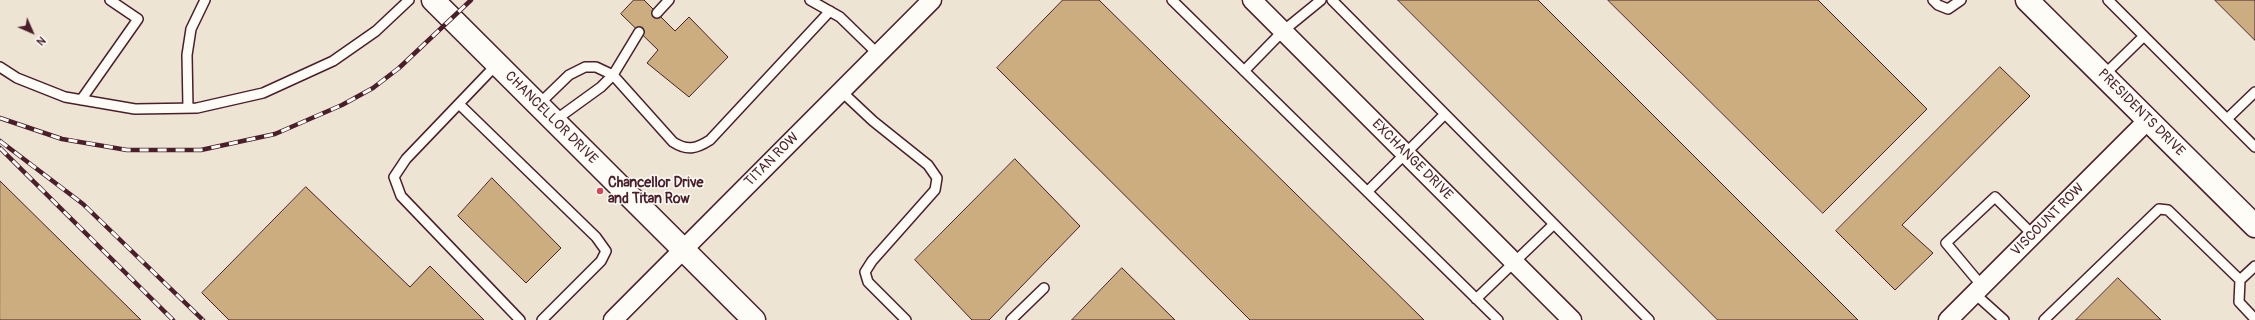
<!DOCTYPE html>
<html>
<head>
<meta charset="utf-8">
<style>
	body { margin:0 }
	#map { position:relative; width:2255px; height:320px; overflow:hidden; background:#fdfcf7; font-family:Pangolin,sans-serif }
	canvas { display:block }
	.north { position:absolute; left:12px; top:12px; width:40px; height:40px; -webkit-text-stroke:3px #fdfcf7; paint-order:stroke; rotate:135deg; font-size:11px; font-weight:700; line-height:16px; text-align:center; color:#4a1f2b }
	.north::after { content:''; display:block; margin:auto; width:14px; height:18px; background:#4a1f2b; clip-path:polygon(50% 0,100% 100%,50% 72%,0 100%) }
</style>
</head>
<body>
<div id="map">
<canvas width="2255" height="320"></canvas>
<div class="north">N</div>
</div>
<script>
const ctx = document.querySelector('canvas').getContext('2d');
ctx.lineJoin = 'round';
function fillPath(path, color) { ctx.fillStyle = color; ctx.fill(path, 'evenodd'); }
function stroke(path, color, width, dash) { ctx.strokeStyle = color; ctx.lineWidth = width; ctx.lineCap = dash ? 'butt' : 'round'; ctx.setLineDash(dash || []); ctx.stroke(path); }
function label(font, color, halo, rows, align = 'center') {
  ctx.font = font + ' Pangolin,sans-serif'; ctx.lineWidth = 3; ctx.setLineDash([]); ctx.textBaseline = 'middle'; ctx.strokeStyle = halo; ctx.fillStyle = color; for (const [text, x, y, turn = 0] of rows) {
    ctx.save(); ctx.translate(x, y); ctx.rotate((+turn || 0) * Math.PI / 180); ctx.textAlign = isNaN(turn) ? turn : align; if (halo) ctx.strokeText(text, 0, 0); ctx.fillText(text, 0, 0); ctx.restore();
  }
}
fillPath(new Path2D(`
	M0,0H2255V320H0Z`), '#eee4d3');
const building = new Path2D(`
	M634,0H644L675,31L689,17L728,57L689,97L647,63L658,50L621,14Z
	M1063,0H1099L1424,320H1250L997,68Z
	M1398,0H1538L1858,320H1718Z
	M1608,0H1818L1927,109L1823,213Z
	M2215,0H2255V40Z
	M2000,67L2030,96L1902,225L1933,253L1895,290L1836,231Z
	M1015,159L1080,226L989,320H972L915,260Z
	M492,178L561,248L526,283L458,216Z
	M0,181L141,320H0Z
	M306,187L410,287L430,266L484,320H229L202,293Z
	M1122,268L1175,320H1072Z
	M2118,278L2161,320H2076Z`);
fillPath(building, '#ccad80');
stroke(building, '#4a1f2b', 1);
const service = new Path2D(`
	M810,0L840,17L878,54
	M1172,0L1498,320
	M1332,0L1649,320
	M1933,0L1938,5L1948,9L1961,0
	M2108,0L2255,147
	M657,13L669,0
	M497,64L406,159L394,177L401,196L520,320
	M0,67L17,78L65,97L135,109L197,108L263,93L333,61L376,31L409,0
	M1244,71L1283,31L1321,0
	M2104,75L2144,36
	M841,91L873,121L928,165L937,178L935,190L872,261L865,272L868,282L906,320
	M81,100L138,19L110,0
	M459,104L596,237L606,251L601,261L542,320
	M538,105L569,75L585,67H596L613,75L673,142C687,151 696,149 710,140L830,11
	M188,108L187,55L191,29L205,0
	M2227,119L2255,92
	M554,121L601,87L613,75L639,32
	M1368,191L1445,114
	M2255,266L2240,280L2239,302L2255,319
	M1982,286L1946,243L1995,197L2033,235
	M1974,293L2004,320
	M1476,299L1554,224
	M1011,320L1044,288
	M2044,320L2159,209L2168,210L2240,280`);
const minor = new Path2D(`
	M1252,0L1572,320
	M613,320L932,0
	M1948,320L2148,120`);
const tertiary = new Path2D(`
	M433,0L754,320
	M2027,0L2255,226`);
stroke(service, '#4a1f2b', 12);
stroke(minor, '#4a1f2b', 21);
stroke(tertiary, '#4a1f2b', 25);
stroke(service, '#fdfcf7', 9);
stroke(minor, '#fdfcf7', 18);
stroke(tertiary, '#fdfcf7', 22);
const rail = new Path2D(`
	M0,118L62,139L127,150H201L275,134L342,105L373,88L399,68L471,0
	M0,141L83,204L203,320
	M0,148L173,320`);
stroke(rail, '#4a1f2b', 4.5);
stroke(rail, '#fdfcf7', 3, [9]);
for (const [x, y, r, color] of [
	[600,191,4,"#d1495b"]
]) { const dot = new Path2D(); dot.arc(x, y, r, 0, 2 * Math.PI); ctx.fillStyle = color; ctx.fill(dot); stroke(dot, '#fdfcf7', 1.5); }
label('14px', '#4a1f2b', '#fdfcf7', [
	["PRESIDENTS DRIVE",2141,113,45],
	["CHANCELLOR DRIVE",551,118,45],
	["TITAN ROW",772,160,-45],
	["EXCHANGE DRIVE",1412,160,45],
	["VISCOUNT ROW",2048,220,-45]
]);
label('bold 14px', '#4a1f2b', '#fdfcf7', [
	["Chancellor Drive",608,183],
	["and Titan Row",608,199]
], 'left');
</script>
</body>
</html>
